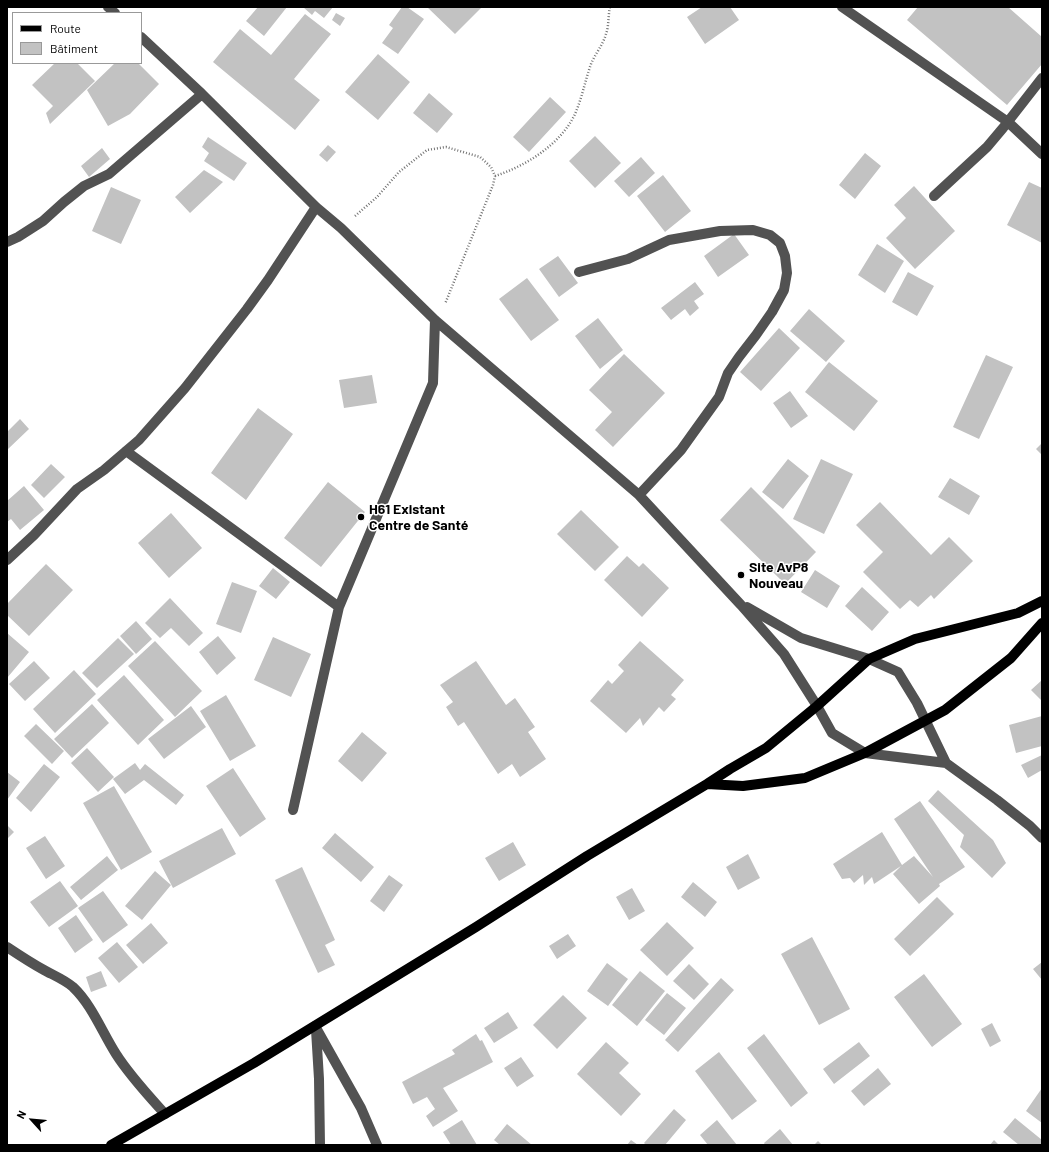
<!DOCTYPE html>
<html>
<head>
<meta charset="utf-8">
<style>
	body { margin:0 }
	#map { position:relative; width:1049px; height:1152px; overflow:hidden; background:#fff; font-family:Barlow,sans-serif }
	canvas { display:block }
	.frame { position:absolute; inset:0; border:8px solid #000; pointer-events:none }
	.legend { position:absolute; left:12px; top:12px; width:130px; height:52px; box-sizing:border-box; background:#fff; border:1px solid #999; margin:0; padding:5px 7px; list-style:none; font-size:12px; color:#000 }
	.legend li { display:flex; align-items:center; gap:8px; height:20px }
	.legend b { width:20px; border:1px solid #999 }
	.north { position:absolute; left:12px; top:1100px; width:40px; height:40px; -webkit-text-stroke:3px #fff; paint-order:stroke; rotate:297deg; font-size:11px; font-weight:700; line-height:16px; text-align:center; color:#000 }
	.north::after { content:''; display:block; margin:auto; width:14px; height:18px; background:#000; clip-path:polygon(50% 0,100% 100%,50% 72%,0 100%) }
</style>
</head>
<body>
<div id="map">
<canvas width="1049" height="1152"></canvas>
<div class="frame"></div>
<ul class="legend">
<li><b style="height:5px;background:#000"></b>Route</li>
<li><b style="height:11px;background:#c2c2c2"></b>Bâtiment</li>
</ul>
<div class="north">N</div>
</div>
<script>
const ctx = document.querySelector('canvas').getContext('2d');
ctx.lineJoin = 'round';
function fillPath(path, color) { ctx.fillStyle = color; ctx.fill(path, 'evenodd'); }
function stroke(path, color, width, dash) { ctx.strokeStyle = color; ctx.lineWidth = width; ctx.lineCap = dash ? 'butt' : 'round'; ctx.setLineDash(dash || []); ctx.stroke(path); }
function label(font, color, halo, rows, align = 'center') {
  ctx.font = font + ' Barlow,sans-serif'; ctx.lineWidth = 3; ctx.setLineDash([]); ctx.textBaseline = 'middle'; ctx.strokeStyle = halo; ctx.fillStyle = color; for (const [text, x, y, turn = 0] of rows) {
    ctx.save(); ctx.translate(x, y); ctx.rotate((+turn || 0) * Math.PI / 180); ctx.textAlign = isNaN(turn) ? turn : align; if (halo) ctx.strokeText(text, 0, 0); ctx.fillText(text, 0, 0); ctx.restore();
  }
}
fillPath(new Path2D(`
	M258,7H287L264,36L246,21Z
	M303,7H333L324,18L315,11L312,15Z
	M402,7H407L424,19L398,54L382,43L393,28L389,25Z
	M427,7H482L455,34Z
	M702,7H730L739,20L705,44L687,17Z
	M918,7H1008L1042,37V64L1007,105L907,20Z
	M336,13L345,18L340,26L332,20Z
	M305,14L331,34L294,79L320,100L295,130L213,62L240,29L271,55Z
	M378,54L410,82L378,120L345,92Z
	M55,63H77L95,81L50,124L46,113L53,106L32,85Z
	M115,63H138L159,84L130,114L108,126L87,90Z
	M429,93L453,114L437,133L413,113Z
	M550,97L566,112L529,152L513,137Z
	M595,136L621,163L595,188L569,161Z
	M208,137L247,163L234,181L204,161L209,153L202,147Z
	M328,145L336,152L327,162L319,155Z
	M102,148L110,159L89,177L81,166Z
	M865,153L881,166L855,199L839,185Z
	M641,157L655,173L629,197L614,181Z
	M204,170L223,182L190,213L175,197Z
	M663,175L691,211L665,232L637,196Z
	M1029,182L1042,188V243L1007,225Z
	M914,186L955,231L915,269L886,238L906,218L894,205Z
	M111,187L141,200L121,244L92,231Z
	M734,234L749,255L718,277L704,256Z
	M877,244L904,261L885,293L858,275Z
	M558,256L578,283L559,297L539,269Z
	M908,272L934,286L917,316L892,302Z
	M527,278L559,320L531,341L499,299Z
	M695,282L704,294L694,301L699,308L690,316L685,309L671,320L661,308Z
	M809,309L845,341L826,362L790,331Z
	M598,318L623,350L600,369L575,336Z
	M779,328L800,348L761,391L740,372Z
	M624,354L665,393L613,447L595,430L612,412L589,390Z
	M986,355L1013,367L979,439L953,427Z
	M829,362L878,401L854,431L805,392Z
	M372,375L377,403L344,408L339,380Z
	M790,391L808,416L791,428L773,403Z
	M258,408L293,434L246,500L211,473Z
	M20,419L29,429L7,450V432Z
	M1042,443V455L1036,449Z
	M788,459L809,476L783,509L762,492Z
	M821,459L853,474L824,534L793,519Z
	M51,464L65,477L44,498L31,485Z
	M950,478L980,496L969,515L938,497Z
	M328,482L365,512L321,567L284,538Z
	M24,486L44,510L20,530L11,519L7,522V501Z
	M751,487L816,552L785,584L720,520Z
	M880,502L931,555L949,537L973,561L934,599L931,595L918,607L910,600L900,609L863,572L883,552L856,525Z
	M581,510L619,547L595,571L557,534Z
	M171,513L202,548L169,578L138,543Z
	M627,556L639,567L643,563L669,588L642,617L604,580Z
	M46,564L73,590L29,636L7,615V604Z
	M273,568L290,582L276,599L259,586Z
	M815,570L840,586L827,608L801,592Z
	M232,582L257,591L241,633L216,624Z
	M862,587L889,612L872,631L845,606Z
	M170,598L203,633L189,646L171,628L160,638L145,623Z
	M136,621L152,639L136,654L120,636Z
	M7,633L29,652L7,678Z
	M218,636L236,658L217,675L199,652Z
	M273,637L311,654L291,697L254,680Z
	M118,638L134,654L97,688L82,673Z
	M155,641L202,691L175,717L128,666Z
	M640,641L684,680L671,695L676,699L664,712L659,707L643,726L640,718L626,733L590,701L608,680L612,684L624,671L618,665Z
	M34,661L50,678L25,701L9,684Z
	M476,661L506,705L515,698L535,727L528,732L546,759L520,777L512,764L498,774L464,722L458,726L446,707L453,702L440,685Z
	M74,670L96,694L55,733L33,709Z
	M124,675L164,720L138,745L97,700Z
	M1042,680V701L1031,690Z
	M226,695L256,746L230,761L200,711Z
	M92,704L109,723L72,758L54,739Z
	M191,706L206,727L164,759L148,739Z
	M1042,716V746L1016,753L1009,725Z
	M36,724L64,751L52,764L24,736Z
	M362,732L387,753L362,782L338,761Z
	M87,748L114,777L98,792L71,763Z
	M1042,755V770L1028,778L1021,765Z
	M135,763L140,770L145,764L184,795L176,805L144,780L125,794L113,779Z
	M44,764L60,777L31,812L16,798Z
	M233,768L266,819L240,837L206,786Z
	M7,772L20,782L7,800Z
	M114,786L152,852L121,870L83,803Z
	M938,790L993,840L1006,863L992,878L960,847L964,835L928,801Z
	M920,801L965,867L939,884L940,886L919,904L893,874L901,866L874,884L872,877L864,885L863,875L854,883L850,878L842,879L833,864L882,832L902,865L914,856L933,877L894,819Z
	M7,825L14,832L7,839Z
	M222,828L236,854L173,888L159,861Z
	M335,833L374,867L361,882L322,848Z
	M45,836L65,866L46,879L26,848Z
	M513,842L526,865L499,881L485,858Z
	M748,854L760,878L738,890L726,867Z
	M107,856L118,870L81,900L70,887Z
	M302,867L335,940L325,945L335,965L318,973L275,880Z
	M155,871L171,885L142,920L125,906Z
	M389,875L403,885L384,912L370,901Z
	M60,881L78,906L49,927L30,902Z
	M693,882L717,902L705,917L681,897Z
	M632,888L645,911L629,920L616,897Z
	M103,891L128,925L103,943L78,908Z
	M937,897L954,914L910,956L894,939Z
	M76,915L93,940L75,953L58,928Z
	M667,922L694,948L667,976L640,950Z
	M151,923L168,943L143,964L126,945Z
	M568,934L576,946L557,959L549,946Z
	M812,937L850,1009L819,1025L781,954Z
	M117,942L138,967L119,983L98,958Z
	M1042,962V980L1033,969Z
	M607,963L628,979L608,1006L587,991Z
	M689,964L709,984L694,1000L673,981Z
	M101,971L107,986L91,992L86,977Z
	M640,971L665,991L637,1026L612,1005Z
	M924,974L962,1024L932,1047L894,997Z
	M721,978L734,990L678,1052L665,1040Z
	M667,993L686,1008L664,1035L645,1020Z
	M563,995L587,1018L557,1049L533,1025Z
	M508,1012L518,1028L494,1043L484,1028Z
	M992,1023L1001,1041L990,1047L981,1029Z
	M476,1034L480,1041L482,1040L493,1062L443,1088L458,1111L433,1127L426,1116L435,1109L427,1097L413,1104L402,1082L455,1054L452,1050Z
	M764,1034L808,1093L791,1107L747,1048Z
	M606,1042L629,1063L619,1073L641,1094L621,1116L577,1074Z
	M859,1042L870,1056L834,1084L823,1069Z
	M719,1052L757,1101L732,1120L695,1071Z
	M521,1057L534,1076L517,1087L504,1068Z
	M878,1068L891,1084L864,1106L851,1091Z
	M1042,1088V1123L1026,1111Z
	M674,1109L686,1120L665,1145H646L644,1143Z
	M1015,1118L1042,1140V1145H1019L1003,1132Z
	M462,1120L477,1145H451L443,1132Z
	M717,1120L737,1145H708L700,1135Z
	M507,1124L532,1145H500L494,1140Z
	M780,1129L793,1145H765L764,1143Z
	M631,1140L638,1145H627Z
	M994,1140L999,1145H990Z
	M818,1141L822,1145H814Z`), '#c2c2c2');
stroke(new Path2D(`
	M495,176C526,166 561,144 575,114C582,98 585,81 591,64C595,54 603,45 606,34C609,26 608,16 610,7
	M355,216L377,197L399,172L427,150L446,147L480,157L491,167L495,176L493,185L445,304`), '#747474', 2.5, [1, 2]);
stroke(new Path2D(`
	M108,7L115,13
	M842,7L1008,122L1042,154
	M141,37L202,94L316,207L341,228L435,320L639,495L741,605L784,654L817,706L832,733L865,753L946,763L997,800L1030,826L1042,838
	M934,196L987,147L1003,128L1042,78
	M7,242L18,237L43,221L64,202L84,186L109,174L202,94
	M579,272L628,259L669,240L720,231L753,230L770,235L780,243L785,256L787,273L784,290L772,312L756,335L739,357L728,373L719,397L691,436L681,450L639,495
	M126,451L339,607
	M7,560L34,535L77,489L104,470L139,440L185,388L247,309L268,280L316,207
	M747,607L801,638L869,659L898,672L917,703L946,763
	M293,810L339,607L433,383L435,320
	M7,947C19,955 31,963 44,970C53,975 65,980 73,987C92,1005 102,1032 116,1054C130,1076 148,1095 165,1114
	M315,1026L361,1108L377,1145
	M316,1030L319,1079L320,1145`), '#525252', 10);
stroke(new Path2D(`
	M707,784L743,786L805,778L865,753L945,710L1011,658L1042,623
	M111,1145L254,1063L476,927L587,856L707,784L730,769L766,748L817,706L869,659L915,639L1018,613L1042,601`), '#000', 10);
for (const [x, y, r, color] of [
	[361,517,4,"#000"],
	[741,575,4,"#000"]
]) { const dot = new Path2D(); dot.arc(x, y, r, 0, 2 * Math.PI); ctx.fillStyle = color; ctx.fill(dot); stroke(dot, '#fff', 1.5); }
label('bold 14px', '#000', '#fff', [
	["H61 Existant",369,509],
	["Centre de Santé",369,525],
	["Site AvP8",749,567],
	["Nouveau",749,583]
], 'left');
</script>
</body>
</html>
